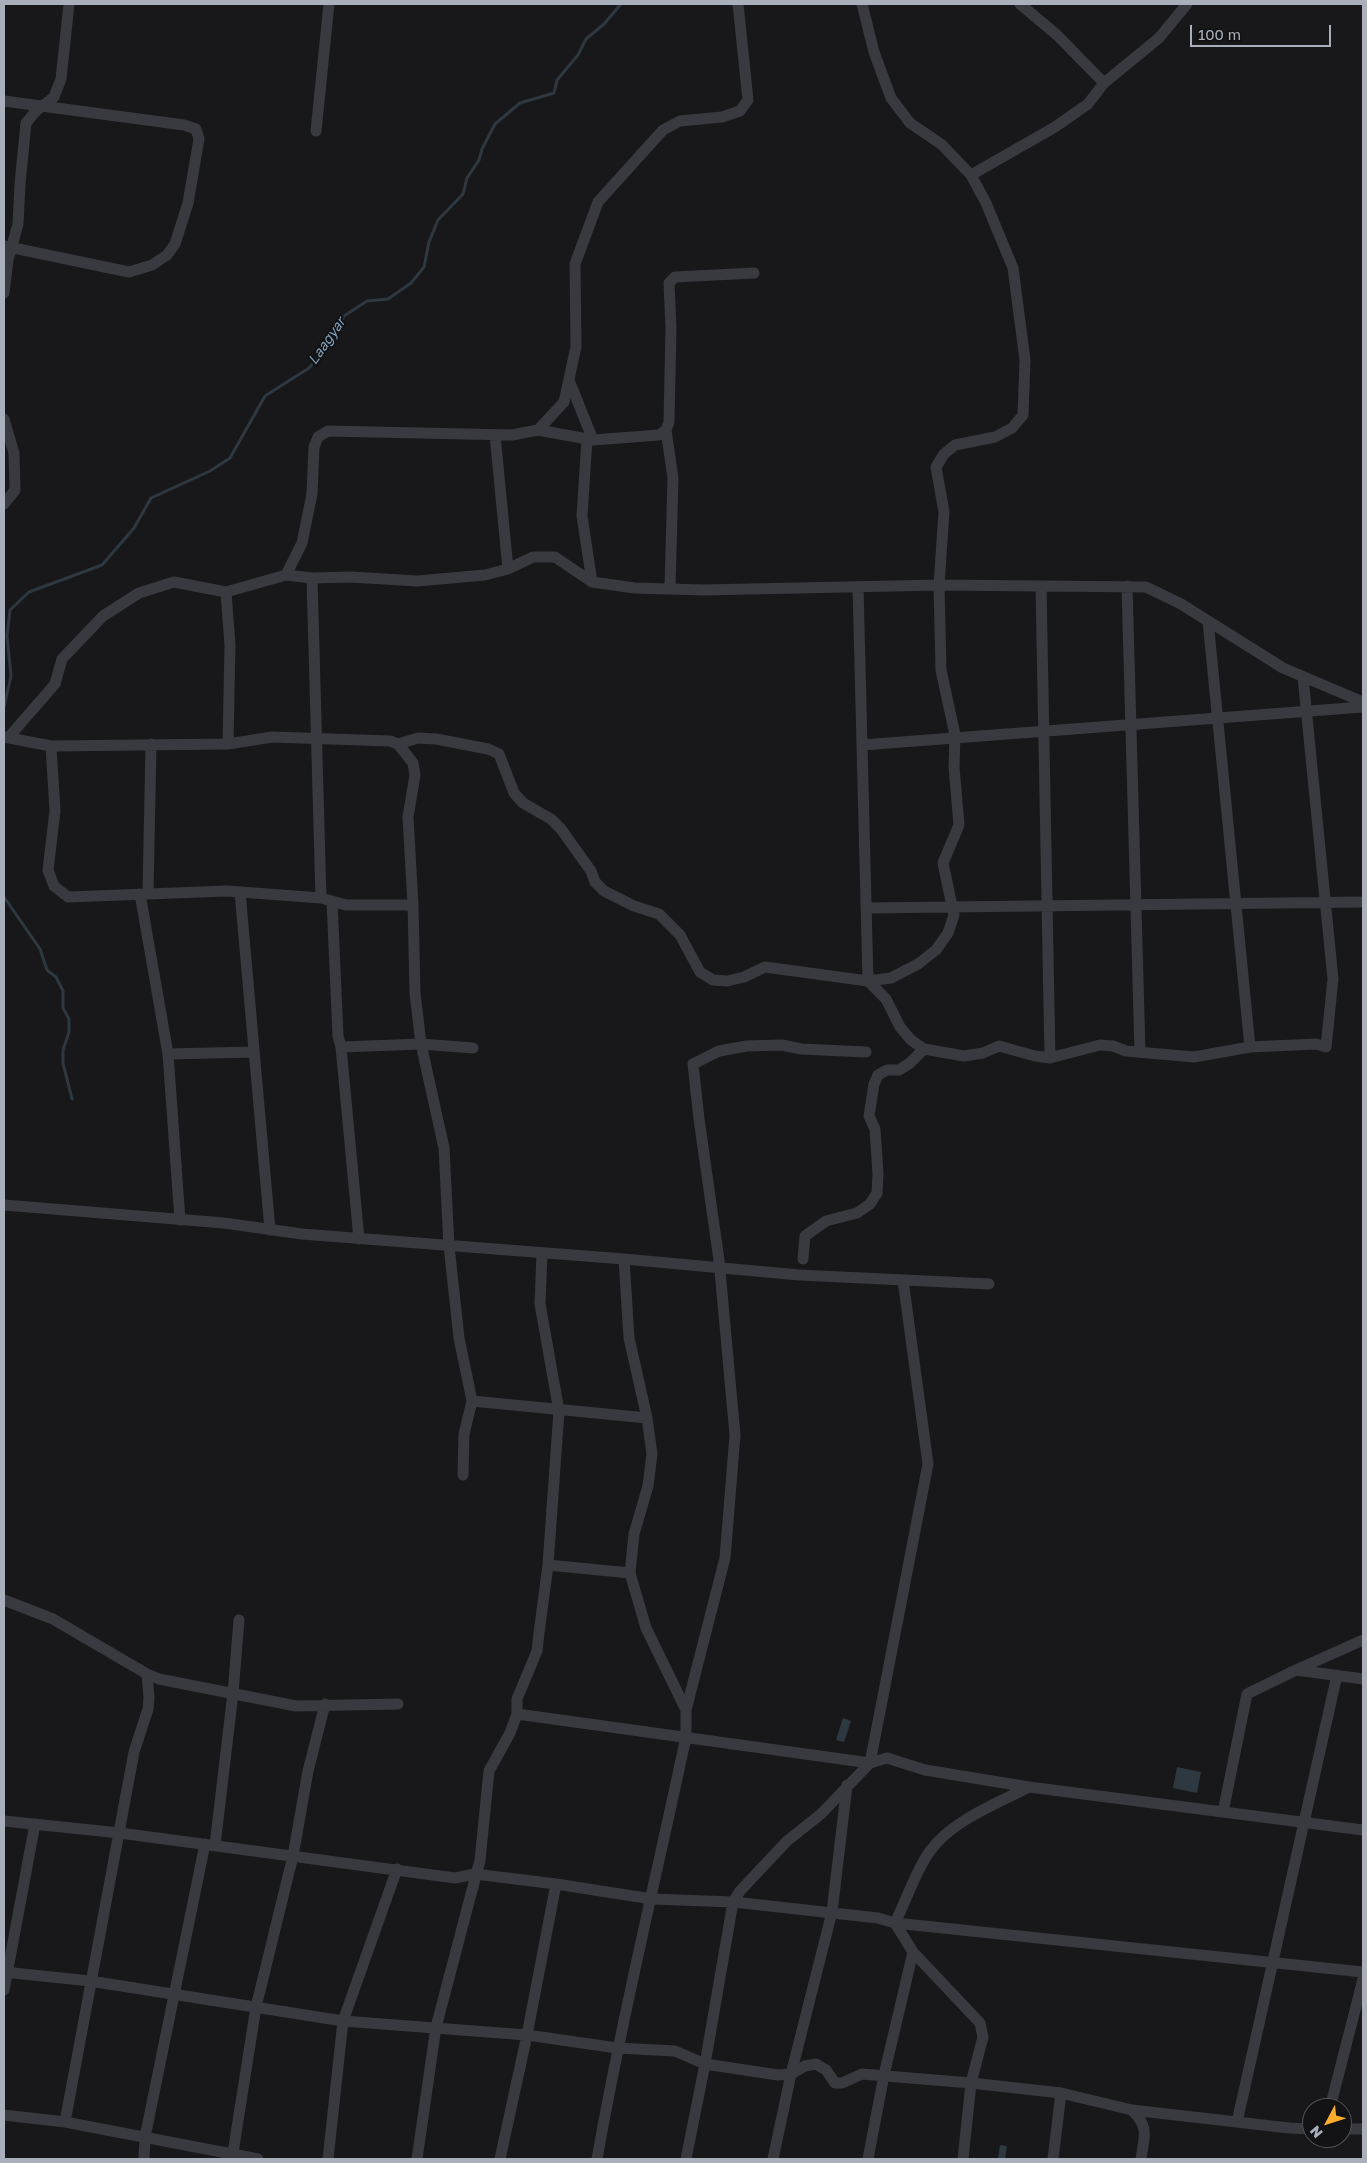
<!DOCTYPE html>
<html>
<head>
<meta charset="utf-8">
<style>
	body { margin:0 }
	#map { position:relative; width:1367px; height:2163px; overflow:hidden; background:#18181a; font-family:"Golos Text",sans-serif }
	canvas { display:block }
	.frame { position:absolute; inset:0; border:5px solid #a9b0bb; pointer-events:none }
	.north { position:absolute; left:1302px; top:2098px; width:50px; height:50px; box-sizing:border-box; background:#131315; border:1px solid #4f5257; border-radius:50%; rotate:230deg; font-size:14px; font-weight:700; line-height:20px; text-align:center; color:#a9b0bb }
	.north::after { content:''; display:block; margin:auto; width:18px; height:22px; background:#fdad2d; clip-path:polygon(50% 0,100% 100%,50% 72%,0 100%) }
	.scale { position:absolute; left:1190px; top:25px; width:141px; height:22px; box-sizing:border-box; border:2px solid #a9b0bb; border-top:0; padding-left:6px; font-size:15px; line-height:18px; white-space:nowrap; color:#a9b0bb; -webkit-text-stroke:4px #131315; paint-order:stroke }
</style>
</head>
<body>
<div id="map">
<canvas width="1367" height="2163"></canvas>
<div class="frame"></div>
<div class="north">N</div>
<div class="scale">100 m</div>
</div>
<script>
const ctx = document.querySelector('canvas').getContext('2d');
ctx.lineJoin = 'round';
function fillPath(path, color) { ctx.fillStyle = color; ctx.fill(path, 'evenodd'); }
function stroke(path, color, width, dash) { ctx.strokeStyle = color; ctx.lineWidth = width; ctx.lineCap = dash ? 'butt' : 'round'; ctx.setLineDash(dash || []); ctx.stroke(path); }
function label(font, color, halo, rows, align = 'center') {
  ctx.font = font + ' "Golos Text",sans-serif'; ctx.lineWidth = 4.5; ctx.setLineDash([]); ctx.textBaseline = 'middle'; ctx.strokeStyle = halo; ctx.fillStyle = color; for (const [text, x, y, turn = 0] of rows) {
    ctx.save(); ctx.translate(x, y); ctx.rotate((+turn || 0) * Math.PI / 180); ctx.textAlign = isNaN(turn) ? turn : align; if (halo) ctx.strokeText(text, 0, 0); ctx.fillText(text, 0, 0); ctx.restore();
  }
}
fillPath(new Path2D(`
	M843,1718L851,1721L844,1742L836,1740Z
	M1177,1767L1201,1772L1197,1793L1173,1788Z
	M1000,2145L1007,2146L1005,2159H998Z`), '#2d3840');
stroke(new Path2D(`
	M4,707L11,676L7,636L10,610L29,592L102,565L134,528L151,498L210,471L230,458L265,396L309,368L330,343L344,316L367,301L388,299L411,283L424,267L429,242L438,220L463,194L467,178L479,160L482,149L495,124L520,103L554,93L557,80L578,55L586,39L604,24L621,4
	M4,897L40,949L47,970L56,977L63,991V1008L69,1019V1032L63,1050V1063L72,1099`), '#2d3840', 3);
stroke(new Path2D(`
	M1020,4L1057,35L1104,83
	M4,101L184,125L196,129L199,139L188,203L175,244L167,255L152,265L129,272L4,246
	M316,131L329,4
	M971,175L1055,127L1088,104L1104,83L1159,38L1187,4
	M4,293L8,260L18,224L20,184L26,123L36,111L54,97L61,79L69,4
	M569,380L593,440
	M4,419L14,453L15,490L4,504
	M538,430L593,440L659,435L666,430L669,422L671,328L669,283L675,277L754,273
	M666,430L673,478L670,588
	M495,435L508,569
	M587,439L582,516L592,582
	M286,575L302,543L312,494L314,447L318,437L328,431L512,435L538,430L564,402L576,347L575,264L598,202L663,130L680,121L722,117L740,111L748,100L738,4
	M312,578L321,898
	M1041,586L1050,1058
	M1127,586L1140,1052
	M858,587L868,981L886,999L900,1027L911,1040L924,1049L964,1056L983,1053L999,1046L1035,1056L1050,1058L1100,1045L1113,1046L1126,1051L1194,1057L1250,1047L1316,1044L1326,1047L1333,979L1303,677
	M226,592L230,645L228,744
	M1208,621L1250,1047
	M4,737L51,746L228,744L272,737L390,741L398,744L413,763L415,775L408,817L413,905L415,993L421,1044L444,1148L449,1246L459,1338L472,1401L464,1434L463,1475
	M8,738L55,684L62,659L103,616L139,593L174,582L226,592L286,575L312,578L351,577L417,581L485,575L508,569L533,557H555L592,582L635,588L703,590L939,585L1146,587L1181,604L1283,668L1363,702
	M398,744L418,738L436,739L488,749L499,754L514,793L523,803L551,819L561,829L591,871L595,882L604,891L634,906L659,914L680,935L700,972L713,980L727,981L744,977L765,967L868,981L891,978L918,964L936,950L948,933L954,915L943,863L959,825L954,767L955,735L941,670L939,585L944,512L936,467L944,454L955,445L995,437L1012,428L1023,415L1025,360L1013,268L986,203L971,175L941,144L910,123L891,98L874,52L862,4
	M862,745L1363,707
	M51,746L55,811L48,870L54,886L68,897L227,891L321,898L346,905H413
	M240,892L270,1230
	M140,894L168,1054L180,1220
	M148,894L151,744
	M332,901L338,1036L341,1047L421,1044L473,1048
	M867,908L1363,902
	M341,1047L359,1239
	M168,1054L254,1052
	M4,1205L224,1223L302,1234L624,1259L799,1275L989,1284
	M803,1259L805,1236L826,1221L857,1213L870,1204L877,1193L878,1174L875,1129L869,1116L874,1084L878,1075L887,1070H899L910,1063L924,1049
	M472,1401L647,1418
	M548,1565L630,1573
	M4,1600L53,1619L147,1674L159,1679L296,1706L398,1704
	M1296,1670L1363,1640
	M686,1710L725,1558L735,1435L719,1260L699,1119L693,1064L719,1051L747,1046L782,1045L801,1049L866,1052
	M517,1714L870,1763L928,1464L903,1280
	M1029,1787C996,1804 953,1820 930,1851C916,1870 906,1901 895,1923L1363,1972
	M1223,1812L1247,1694L1296,1670L1363,1679
	M4,1821L120,1833L455,1878L475,1874L556,1884L652,1899L733,1902L878,1918L895,1923L913,1952L980,2023L983,2037L971,2083L963,2159
	M215,1845L233,1693L239,1620
	M4,1972L90,1981L343,2021L527,2035L617,2048L675,2051L705,2064L778,2075L791,2074L805,2066L816,2064L826,2070L835,2083H842L862,2074L971,2083L1061,2093L1132,2110L1289,2128L1312,2129
	M4,1990L35,1824
	M1330,2108L1363,1979
	M1132,2110C1150,2128 1144,2136 1141,2159
	M4,2115L65,2122L258,2159
	M65,2122L134,1752L148,1709L149,1698L147,1674
	M1237,2122L1337,1675
	M1342,2129H1363
	M144,2159L145,2137L205,1844
	M232,2159L256,2007L293,1856L308,1771L325,1704
	M328,2159L343,2021L397,1869
	M417,2159L436,2027L480,1860L489,1771L510,1733L517,1714V1699L537,1651L539,1633L548,1565L559,1411L540,1304L542,1253
	M500,2159L527,2035L556,1884
	M597,2159C622,2018 656,1878 686,1737V1710L646,1628L630,1573L634,1534L648,1486L652,1454L647,1418L629,1338L624,1259
	M686,2159L705,2064L733,1902L740,1891L787,1841L821,1814L870,1763L887,1758L925,1770L1029,1787L1363,1830
	M773,2159L791,2074L832,1912L847,1785
	M868,2159L884,2075L913,1952
	M1053,2159L1061,2093`), '#393a40', 11);
label('italic 14px', '#7fa0b8', '#131315', [
	["Laagyar",327,341,-55]
]);
</script>
</body>
</html>
